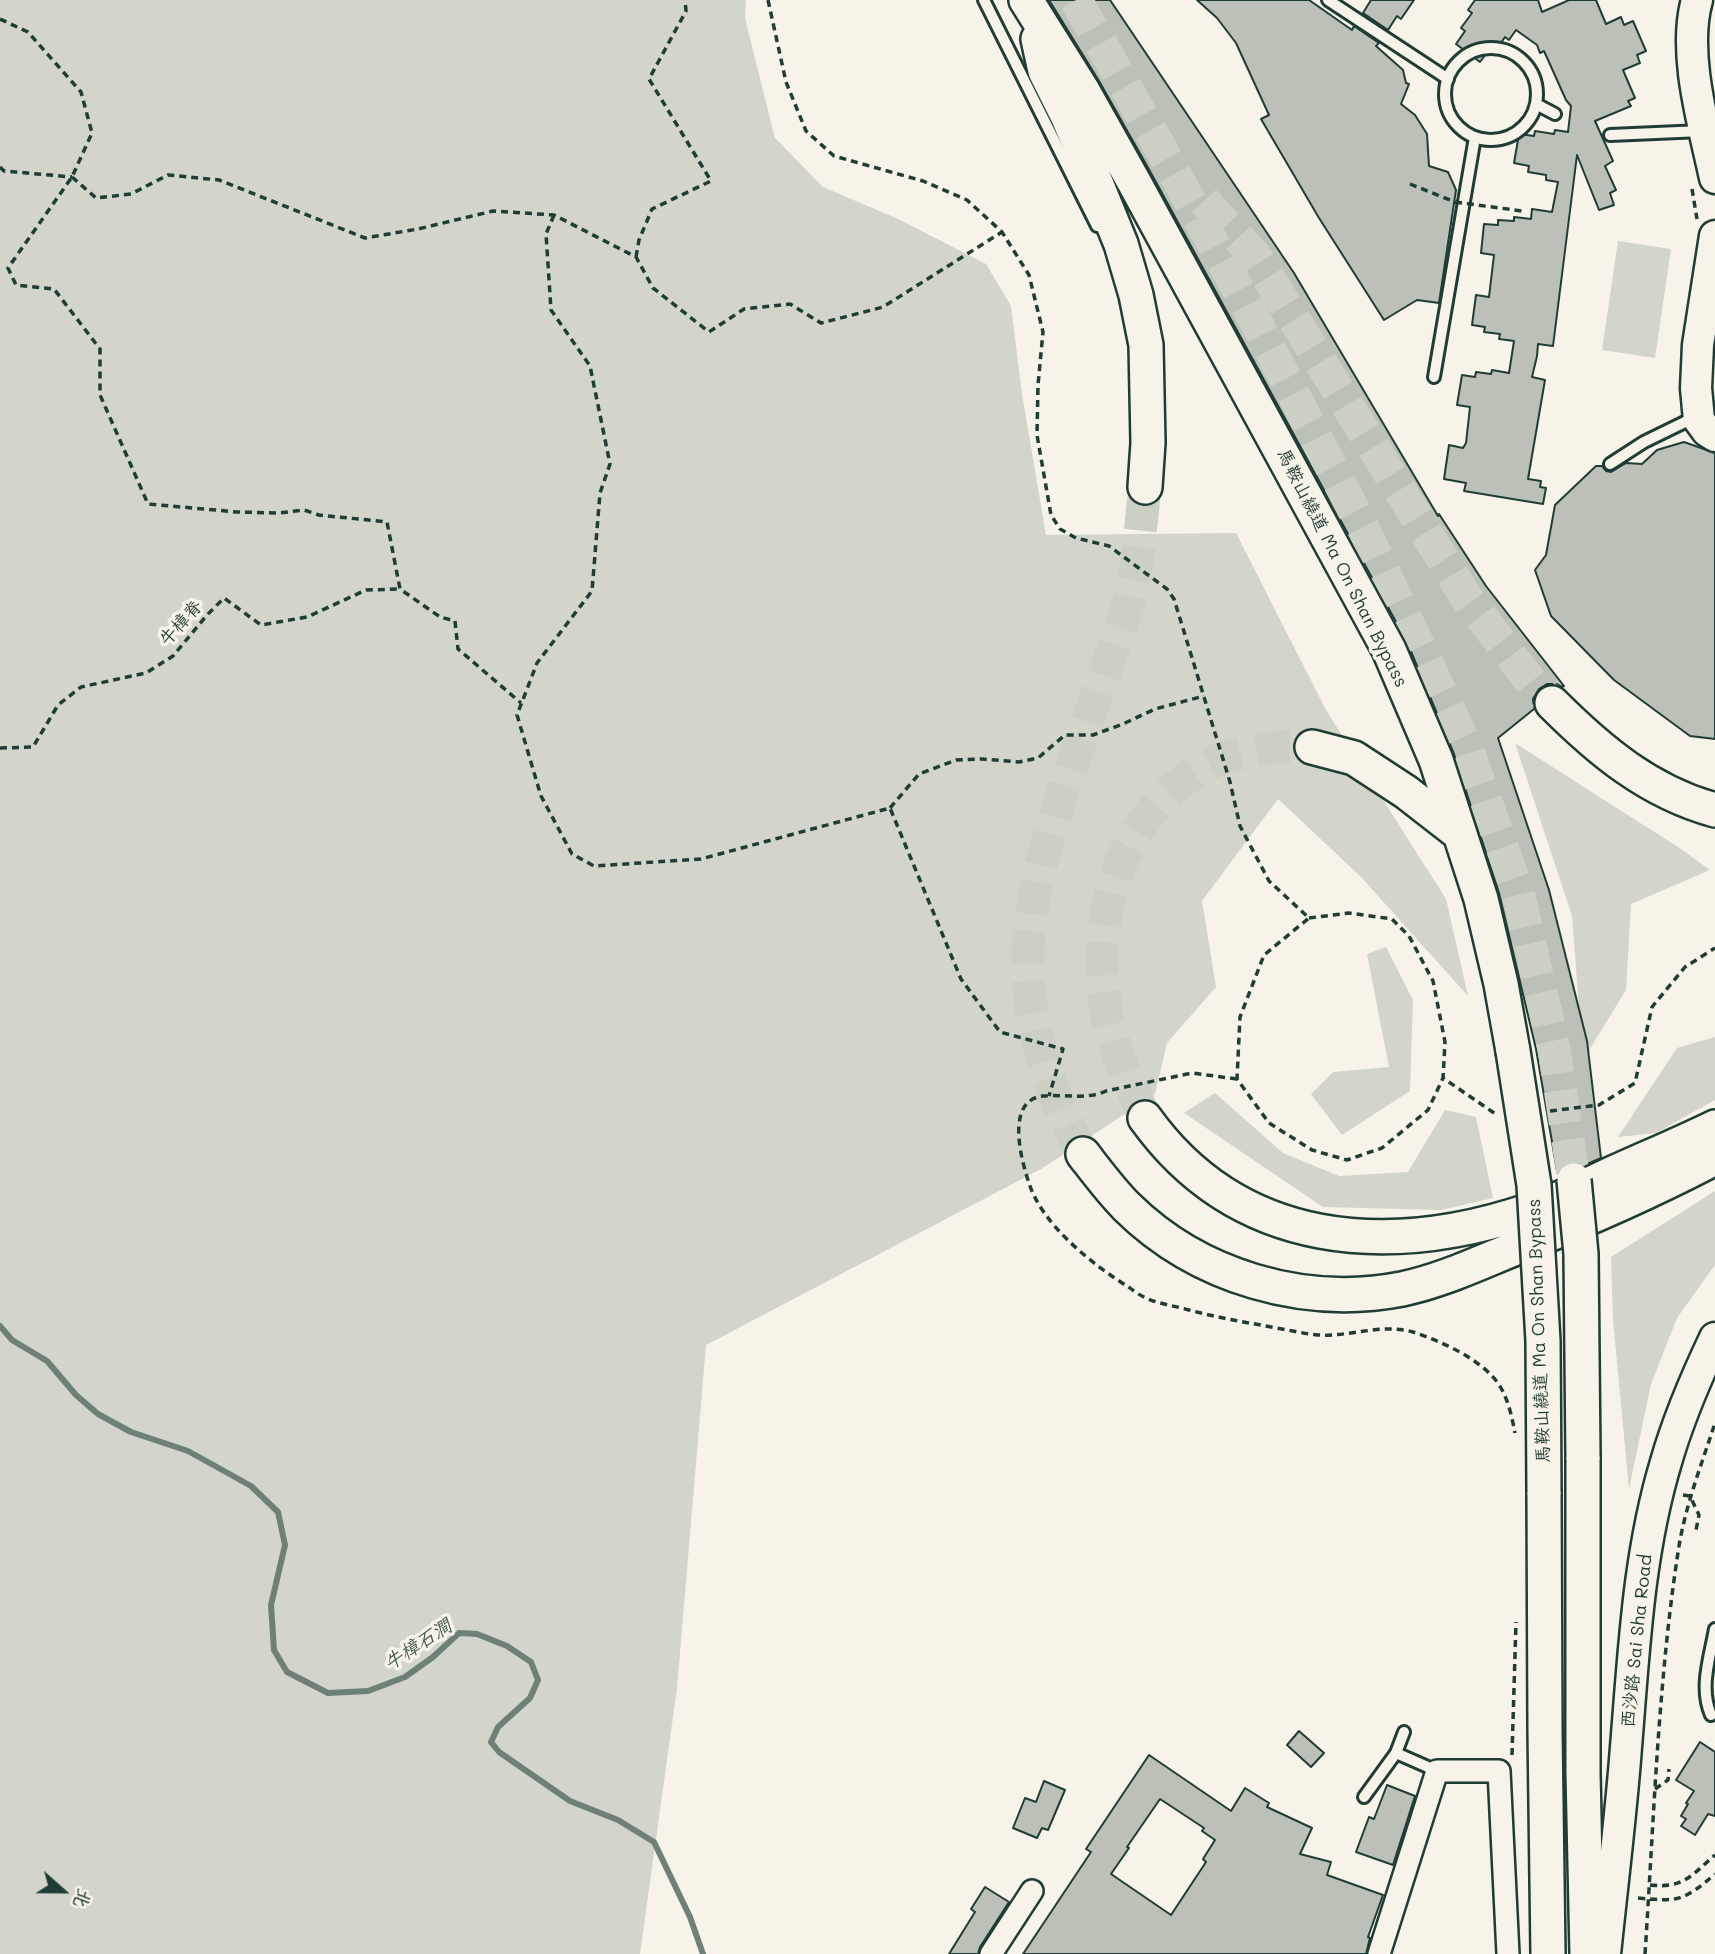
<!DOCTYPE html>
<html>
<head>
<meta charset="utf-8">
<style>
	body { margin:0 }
	#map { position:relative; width:1715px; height:1954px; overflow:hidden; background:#f7f3e8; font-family:Mali,"LXGW WenKai TC",sans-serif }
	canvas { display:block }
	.north { position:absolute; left:28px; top:1856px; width:70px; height:70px; -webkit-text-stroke:5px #f7f3e8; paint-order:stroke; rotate:111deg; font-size:19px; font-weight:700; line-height:28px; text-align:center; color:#1f3d34 }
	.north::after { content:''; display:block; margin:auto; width:24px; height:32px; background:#1f3d34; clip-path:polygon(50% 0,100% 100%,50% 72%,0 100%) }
</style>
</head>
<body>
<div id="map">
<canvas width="1715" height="1954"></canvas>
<div class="north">北</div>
</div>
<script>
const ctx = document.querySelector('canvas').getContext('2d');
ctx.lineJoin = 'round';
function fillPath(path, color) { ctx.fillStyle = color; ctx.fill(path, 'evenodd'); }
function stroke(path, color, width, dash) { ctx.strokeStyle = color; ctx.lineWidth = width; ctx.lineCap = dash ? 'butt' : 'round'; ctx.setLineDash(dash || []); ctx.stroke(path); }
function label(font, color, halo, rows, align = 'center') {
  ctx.font = font + ' Mali,"LXGW WenKai TC",sans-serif'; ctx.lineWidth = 7; ctx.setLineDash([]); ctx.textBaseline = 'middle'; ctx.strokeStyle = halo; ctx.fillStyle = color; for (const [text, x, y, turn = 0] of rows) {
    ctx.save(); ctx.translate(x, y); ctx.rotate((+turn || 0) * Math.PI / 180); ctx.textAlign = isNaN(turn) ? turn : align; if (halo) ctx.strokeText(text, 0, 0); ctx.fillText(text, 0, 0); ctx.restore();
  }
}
fillPath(new Path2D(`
	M0,0H746L745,18L775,138L823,187L898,219L986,264L1011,306L1022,394L1046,535L1236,533L1326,710L1446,899L1468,996L1361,877L1278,799L1202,901L1216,987L1167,1043L1155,1094L1041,1169L706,1345L677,1688L640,1954H0Z
	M1618,241L1671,249L1655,358L1602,350Z
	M1515,743L1681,849L1710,870L1631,904L1626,990L1583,1060L1572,916Z
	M1386,947L1413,1000L1410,1091L1342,1135L1311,1094L1333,1072L1389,1067L1367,954Z
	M1715,1037V1100L1656,1133L1618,1137L1677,1048Z
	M1215,1093L1283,1153L1339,1176L1408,1172L1445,1110L1476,1117L1493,1198L1441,1210L1323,1207L1184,1113Z
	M1715,1191V1265L1677,1318L1651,1384L1629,1489L1613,1320L1611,1257Z`), '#d3d5ca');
stroke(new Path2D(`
	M0,1326L12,1340L47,1361L76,1395L98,1414L131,1432L188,1451L251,1486L278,1512L285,1545L271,1605L274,1650L287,1672L328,1693L368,1691L405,1677L433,1657L459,1633L477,1634L507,1646L531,1662L538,1680L530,1698L498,1727L491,1742L499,1752L570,1801L618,1820L654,1842L690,1917L703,1954`), '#6f8077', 6);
const building = new Path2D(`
	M1049,0H1110L1294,273L1438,516L1439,514L1486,586L1564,686L1562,687L1556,684H1547L1539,689L1533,699L1534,709L1498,738L1549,890L1587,1041L1601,1158L1585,1165L1581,1162L1572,1161L1563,1164L1557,1171L1536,1049L1499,893L1454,754L1407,642L1151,173L1099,81Z
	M1197,0H1309L1352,30L1354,26L1379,43L1376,46L1403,70L1406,83L1409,84L1401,104L1415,115L1427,134L1429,166L1448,172L1456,190L1439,303L1417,300L1384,320L1319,218L1261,119L1269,115L1236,43L1217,18Z
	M1371,0H1414L1401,19L1397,16L1388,30L1363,13Z
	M1475,0H1538L1542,12L1569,0H1596L1606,24L1621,17L1624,25L1633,21L1646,51L1637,55L1640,63L1623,70L1635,98L1628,101L1631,106L1595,121L1613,161L1605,166L1616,190L1610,193L1614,205L1599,210L1577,155L1553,346L1538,344L1537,356L1532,377L1545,380L1528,479L1541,481L1540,487L1546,488L1543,504L1464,491L1466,483L1444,479L1449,445L1463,448L1466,443L1470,407L1457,405L1462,375L1475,377L1476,372L1491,374L1492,370L1509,373L1514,341L1499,339L1500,334L1484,332L1485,327L1472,325L1476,295L1489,297L1494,255L1481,253L1484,224L1498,225V220L1514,221V217L1531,219L1532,209L1552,212L1558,182L1546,180V175L1528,172L1529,166L1514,163L1519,134L1534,136L1535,131L1554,134L1555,130L1568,132L1571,106L1566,100L1544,51L1540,53L1537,45L1516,30L1509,40L1505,37L1494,53L1489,50L1480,62L1456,44L1465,31L1461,28L1472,13L1468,10Z
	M1684,442L1715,453V739L1690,736L1614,680L1551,616L1535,570L1546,555L1555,505L1596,466H1602L1606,471L1611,472L1626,463L1642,464L1657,450Z
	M1299,1731L1324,1753L1311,1767L1287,1745Z
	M1700,1742L1715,1752V1816L1708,1814L1695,1835L1681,1826L1686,1819L1681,1816L1688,1804L1686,1803L1694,1791L1676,1780Z
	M1149,1755L1231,1811L1245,1788L1269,1803L1267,1807L1312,1828L1300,1854L1331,1862L1327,1875L1383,1895L1368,1937L1370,1938L1366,1954H1023L1091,1852L1086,1849ZM1160,1799L1204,1828L1202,1831L1215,1840L1203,1859L1206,1862L1171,1915L1111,1874L1129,1848L1127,1847Z
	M1044,1781L1065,1790L1048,1830L1042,1828L1037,1838L1013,1828L1025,1798L1036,1802Z
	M1387,1785L1415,1796L1393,1865L1356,1852L1369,1817L1374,1819Z
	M985,1887L1009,1902L980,1947L978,1954H949L975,1912L971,1909Z`);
fillPath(building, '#bbc1b6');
stroke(building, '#1f3d34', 2);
stroke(new Path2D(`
	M1076,0L1169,163L1256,322L1365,532L1467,748L1518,892L1554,1049L1574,1180
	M1204,201L1255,256L1466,597L1532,683L1552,703
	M1145,1118C1129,1080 1110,1044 1105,1003C1094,926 1113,842 1173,789C1187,777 1201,767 1218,760C1249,748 1279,746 1312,747
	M1083,1154C1044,1084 1020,1005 1030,925C1037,867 1056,811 1075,756C1093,706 1110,656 1128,606L1136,570L1145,487`), '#cccfc4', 33, [33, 17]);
const lane = new Path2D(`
	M984,0L1097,226
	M1328,0L1448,79
	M1445 94a46 46 0 1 1 92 0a46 46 0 1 1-92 0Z
	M1536,104L1555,114
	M1610,135L1702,131
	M1434,377L1475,137
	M1610,464L1644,442L1689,420L1695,415
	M1711,1715C1699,1688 1710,1657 1715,1629
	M1396,1753L1404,1732
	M1364,1797L1396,1753L1437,1771`);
const street = new Path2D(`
	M991,1954L1032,1891
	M1379,1954L1437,1771H1499L1508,1954`);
const secondary = new Path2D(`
	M1697,0C1682,53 1704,126 1715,178
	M1715,236L1698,345L1696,388L1699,420L1707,431L1715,436
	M1605,1954C1612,1885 1621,1816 1626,1747C1634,1651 1638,1555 1666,1462C1678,1420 1696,1378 1715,1338`);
const primary = new Path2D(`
	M1026,0L1083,91L1134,182L1389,650L1436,760L1481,899L1501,984L1513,1051
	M1038,39L1045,71L1067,115L1097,185L1121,244L1136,295L1146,345L1148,443L1145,487
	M1552,703C1600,751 1649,792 1715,810
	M1312,747L1354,758L1406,792L1460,834
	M1145,1118C1239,1249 1389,1258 1531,1210C1558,1201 1583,1187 1609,1175C1644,1159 1680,1144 1715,1127
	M1083,1154C1097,1172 1111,1191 1127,1207C1198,1277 1304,1308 1402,1289C1445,1280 1485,1260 1526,1244C1591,1218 1654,1190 1715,1158
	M1583,1457V1773L1587,1954
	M1544,1492L1545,1730L1548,1954`);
stroke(lane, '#1f3d34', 16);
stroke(street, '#1f3d34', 26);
stroke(secondary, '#1f3d34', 35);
stroke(primary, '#1f3d34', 38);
stroke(new Path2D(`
	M768,0L786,82L806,131L834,156L923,181L967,200L1002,232L1029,275L1043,332L1038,385L1037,435L1051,515L1060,529L1076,538L1109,546L1167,589L1174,599L1230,782L1240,826L1269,881L1309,918L1264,955L1240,1017L1237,1079L1269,1123L1312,1150L1347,1160L1382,1148L1428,1110L1443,1078
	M0,19L28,32L81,92L92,133L72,177L8,268L16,285L54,289L100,349V395L148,504L237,512L279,513L304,510L319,515L387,522L400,589L440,617L455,621L458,649L521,703
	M0,167L4,171L72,177
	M72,177L96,198L131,194L168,175L219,180L365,238L418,229L493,211L554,215L636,257L653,288L709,332L744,309L790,304L821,323L883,307L1002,232
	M1410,184L1450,200
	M1692,189L1697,219
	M554,215L546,234L551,310L590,366L610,464L600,493L592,591L537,663L517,715L541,796L572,854L594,866L701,859L890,808L961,979L1000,1032L1063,1049L1049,1096
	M636,257L639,240L652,209L711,181L649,79L686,11L685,0
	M0,748L33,747L58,705L81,687L146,673L173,656L207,615L224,598L261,625L307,617L366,590L400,589
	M890,808L919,774L956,760L982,759L1019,762L1038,758L1065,735H1093L1123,724L1155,709L1204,696
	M1309,918L1349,913L1392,919L1409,936L1433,981L1445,1042L1443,1078L1497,1115
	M1237,1079L1192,1073L1106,1091C1087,1100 1064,1094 1043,1096C1005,1100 1021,1160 1029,1183C1042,1225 1093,1265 1130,1288C1135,1292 1141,1296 1148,1299C1160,1304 1175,1306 1189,1310C1219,1318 1250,1323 1282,1329C1294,1331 1306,1334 1318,1335C1350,1337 1382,1323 1413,1332C1441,1341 1486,1361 1501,1388C1509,1402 1512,1418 1515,1433
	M1550,1111L1599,1105L1635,1083L1652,1007L1685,967L1715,948
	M1683,1495L1690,1496L1699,1515L1696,1530
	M1512,1755L1516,1622
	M1655,1789L1668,1780L1669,1769
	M1650,1885C1683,1889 1692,1875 1715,1855
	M1638,1898C1678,1902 1684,1901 1715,1874
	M1645,1954C1654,1819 1658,1679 1679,1546C1686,1504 1702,1463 1715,1423`), '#1f3d34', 3.5, [7, 5]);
stroke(lane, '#f7f3e8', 10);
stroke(street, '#f7f3e8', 21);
stroke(secondary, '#f7f3e8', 30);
stroke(primary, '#f7f3e8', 33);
const primaryBridge = new Path2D(`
	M1513,1051L1534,1185L1543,1341L1544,1492
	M1574,1180L1581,1254L1583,1457`);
stroke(primaryBridge, '#1f3d34', 38, []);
stroke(new Path2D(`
	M1455,202L1522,211`), '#1f3d34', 3.5, [7, 5]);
stroke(primaryBridge, '#f7f3e8', 33);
label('18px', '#1f3d34', '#f7f3e8', [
	["馬鞍山繞道 Ma On Shan Bypass",1342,568,63],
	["牛樟脊",181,623,-48],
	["馬鞍山繞道 Ma On Shan Bypass",1539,1331,-92],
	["西沙路 Sai Sha Road",1637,1641,-84]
]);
label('italic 19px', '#405950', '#f7f3e8', [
	["牛樟石澗",418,1645,-33]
]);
</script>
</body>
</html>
